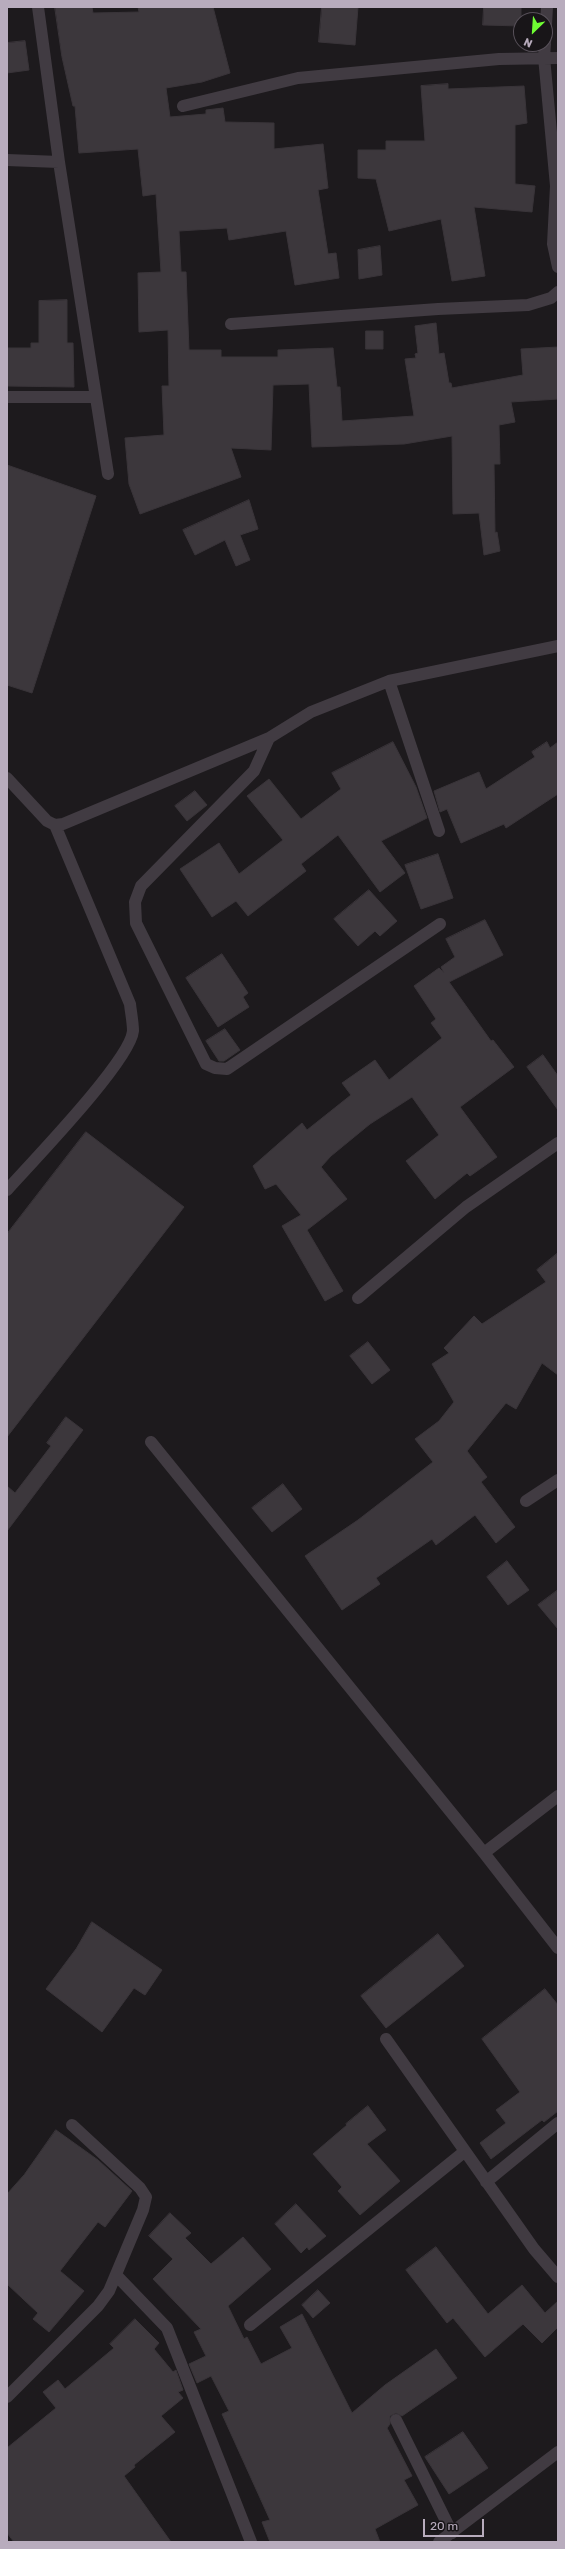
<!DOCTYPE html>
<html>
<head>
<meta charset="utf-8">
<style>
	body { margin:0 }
	#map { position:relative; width:565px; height:2549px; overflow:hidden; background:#1d1a1d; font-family:Rubik,sans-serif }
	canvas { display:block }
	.frame { position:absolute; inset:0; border:8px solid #b8acbd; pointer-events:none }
	.north { position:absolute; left:513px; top:12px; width:40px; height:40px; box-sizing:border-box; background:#181518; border:1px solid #58515a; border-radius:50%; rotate:205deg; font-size:11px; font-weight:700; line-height:16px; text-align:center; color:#b8acbd }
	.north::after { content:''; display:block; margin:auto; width:14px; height:18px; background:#6ffc33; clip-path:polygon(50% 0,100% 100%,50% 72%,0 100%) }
	.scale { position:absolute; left:423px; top:2519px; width:61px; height:18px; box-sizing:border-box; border:2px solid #b8acbd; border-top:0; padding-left:5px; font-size:12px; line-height:14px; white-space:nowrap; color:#b8acbd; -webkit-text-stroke:3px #181518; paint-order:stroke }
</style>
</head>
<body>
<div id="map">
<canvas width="565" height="2549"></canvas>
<div class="frame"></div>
<div class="north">N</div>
<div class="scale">20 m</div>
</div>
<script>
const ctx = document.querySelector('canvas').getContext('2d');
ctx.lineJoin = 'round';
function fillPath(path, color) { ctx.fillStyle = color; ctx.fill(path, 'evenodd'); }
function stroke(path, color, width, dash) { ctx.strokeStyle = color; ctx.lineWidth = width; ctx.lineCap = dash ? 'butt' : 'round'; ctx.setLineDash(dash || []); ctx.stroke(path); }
const building = new Path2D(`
	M55,7H92L93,13L139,12L138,7H213L230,73L202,82L166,88L170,117L206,114V110L223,108L225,122L274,123V149L323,144L328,188L318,190L328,254L336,253L339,278L295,285L286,231L229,240L227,228L179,231L181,272H186L189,350H221V357H278V350L333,348L337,387H340L342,421L414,416L405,359L416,358L415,354L418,353L415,326L436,323L439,354L444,353L449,383H451L452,388L523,375L521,349L558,347V399L511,402L515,422L499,425L500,464H494L495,533L497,532L500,551L484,555L479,513L453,514L452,436L404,444L312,447L309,384L273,385L271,450L231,448L241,477L140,514L129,484L125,438L164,435L162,386H169L168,330L139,332L138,273L161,272L156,194L143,196L138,149L79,153L75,106H73L62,57Z
	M322,7H358L355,45L319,42Z
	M484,7H521V26L483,25Z
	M25,41L29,70L7,73V43Z
	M448,84V89L524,86L527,123L515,125V184L535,186L532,212L474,207L485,276L452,281L441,219L389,231L376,179L358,178V150H386V141H425L421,86Z
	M380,246L382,275L359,279L358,250Z
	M67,300V343H73L74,387L7,386V348H31V343H39V301Z
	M366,331H383V349H366Z
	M7,465L96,496L32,693L7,685Z
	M249,500L258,529L240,535L250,560L236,566L225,540L195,555L183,530Z
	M393,742L416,787L427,818L381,841L405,873L380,892L338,835L301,864L306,871L248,916L236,901L212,917L180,869L219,843L239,874L283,840L247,796L269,779L301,819L341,789L332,773Z
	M547,742L550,748L558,742V794L506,828L504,824L461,843L447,809L440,812L434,791L479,772L486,789L535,757L532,752Z
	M195,791L207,805L187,821L175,806Z
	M438,854L453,898L421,909L405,865Z
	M369,890L397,921L380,936L375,931L358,946L334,919Z
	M485,920L503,955L449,982L491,1041L493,1040L514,1067L460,1107L497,1157L470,1176L467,1173L435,1199L406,1161L439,1135L412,1097L370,1124L331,1156L321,1167L347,1199L307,1230L343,1291L325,1301L282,1226L301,1215L276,1184L265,1189L253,1166L302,1123L307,1130L351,1095L342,1083L375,1060L389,1080L442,1038L431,1023L436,1019L414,986L439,968L444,973L441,967L455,957L446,939Z
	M222,954L248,993L243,997L249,1007L218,1027L186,978Z
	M225,1029L240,1050L224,1061H219L206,1041Z
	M543,1055L558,1076V1110L527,1067Z
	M86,1132L184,1207L7,1437V1234Z
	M558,1253V1375L542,1363L516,1409L506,1403L467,1451L487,1477L481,1482L515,1527L496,1543L475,1515L436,1545L432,1539L376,1578L380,1584L342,1610L305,1556L358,1520L433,1462L415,1439L439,1421L454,1402L432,1364L449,1353L444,1348L474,1316L482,1324L546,1282L537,1270Z
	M368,1342L390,1370L372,1384L350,1356Z
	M66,1417L83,1430L7,1531V1486L15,1493L51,1446L47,1443Z
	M283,1484L302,1509L272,1532L252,1508Z
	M507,1561L529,1590L508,1605L487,1577Z
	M558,1590V1629L538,1605Z
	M92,1922L162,1970L145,1995L134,1988L102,2032L46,1989L76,1949Z
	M438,1934L464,1966L386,2028L361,1996Z
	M545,1989L558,2005V2111L544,2122L542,2120L491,2159L480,2143L506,2123L496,2110L520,2092L482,2039Z
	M368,2106L386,2130L367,2144L400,2181L360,2215L338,2191L342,2187L313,2154L347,2125L346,2124Z
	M56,2130L98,2160L132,2191L105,2227L98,2222L60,2271L84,2291L49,2332L33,2319L38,2313L7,2284V2194L24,2175Z
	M296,2204L326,2236L309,2250L307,2247L301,2253L275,2224Z
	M170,2213L191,2233L185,2238L211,2264L243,2237L271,2269L228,2306L244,2339L247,2337L261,2364L292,2348L280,2327L302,2314L352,2413L385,2385L436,2349L457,2378L402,2416L396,2413L390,2416V2424L387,2428L412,2476L404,2480L418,2505L375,2529L380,2542H270L262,2522L270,2520L222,2414L229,2411L211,2376L197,2383L189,2364L206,2356L194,2332L201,2329L153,2279L173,2259L149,2236Z
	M436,2247L488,2314L522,2285L545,2313L558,2301V2327L542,2343L523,2324L485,2357L453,2318L447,2323L406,2270Z
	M318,2290L330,2303L313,2318L302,2305Z
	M135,2319L159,2343L154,2349L173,2372L176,2370L183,2390L178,2392L183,2398L161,2416L175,2432L134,2465L135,2467L124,2476L171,2542H14L7,2533V2448L56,2408L43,2392L58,2380L65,2389L114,2348L110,2344Z
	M463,2432L488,2468L449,2494L425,2457Z`);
fillPath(building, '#3c373c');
stroke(building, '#393439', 1);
stroke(new Path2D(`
	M38,7L59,162L108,474
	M545,43L547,7
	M545,44L544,57L556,186L553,244L558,267
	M183,106L298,78L499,59L558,58
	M7,160L59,162
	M231,324L438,309L528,305L551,298L558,292
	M7,397H96
	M389,681L439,831
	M269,738L254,771L141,886L135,902L136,923L206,1064L215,1068L227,1069L440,924
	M7,778L47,821L55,825L63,824L269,738L311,712L389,681L558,646
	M7,1190C31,1163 130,1061 133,1031C133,1023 131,1013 130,1004L55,825
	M358,1298L466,1207L558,1143
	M151,1442L484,1853L558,1948
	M526,1501L558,1480
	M484,1853L558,1796
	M386,2039L534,2249L558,2277
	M486,2182L558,2123
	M116,2275L167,2328L251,2542
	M250,2325L464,2152
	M7,2397L98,2306L109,2291L143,2210L146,2197L140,2188L72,2125
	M396,2420L452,2533
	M439,2542L558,2452`), '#413b42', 12);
</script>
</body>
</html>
